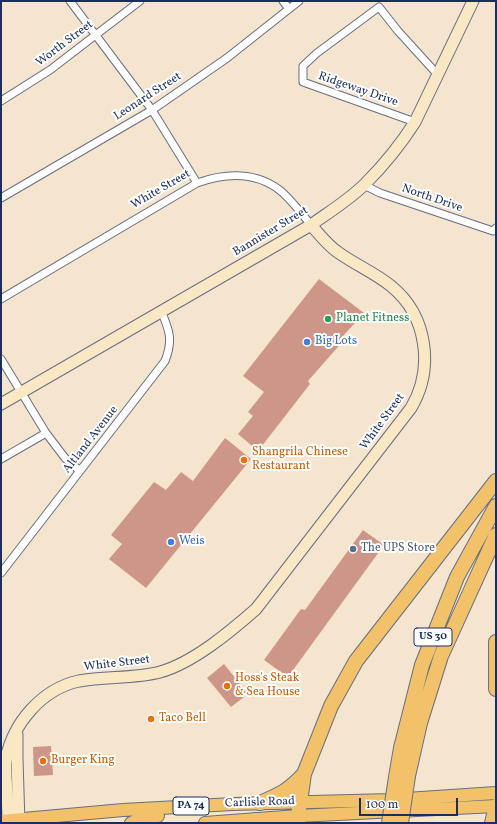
<!DOCTYPE html>
<html>
<head>
<meta charset="utf-8">
<style>
	body { margin:0 }
	#map { position:relative; width:497px; height:824px; overflow:hidden; background:#f5e4ce; font-family:Vollkorn,serif }
	canvas { display:block }
	.frame { position:absolute; inset:0; border:2px solid #1b2f5e; pointer-events:none }
	.scale { position:absolute; left:359px; top:798px; width:99px; height:18px; box-sizing:border-box; border:2px solid #1b2f5e; border-top:0; padding-left:5px; font-size:12px; line-height:14px; white-space:nowrap; color:#1b2f5e; -webkit-text-stroke:3px #fff; paint-order:stroke }
</style>
</head>
<body>
<div id="map">
<canvas width="497" height="824"></canvas>
<div class="frame"></div>
<div class="scale">100 m</div>
</div>
<script>
const ctx = document.querySelector('canvas').getContext('2d');
ctx.lineJoin = 'round';
function fillPath(path, color) { ctx.fillStyle = color; ctx.fill(path, 'evenodd'); }
function stroke(path, color, width, dash) { ctx.strokeStyle = color; ctx.lineWidth = width; ctx.lineCap = dash ? 'butt' : 'round'; ctx.setLineDash(dash || []); ctx.stroke(path); }
function label(font, color, halo, rows, align = 'center') {
  ctx.font = font + ' Vollkorn,serif'; ctx.lineWidth = 4; ctx.setLineDash([]); ctx.textBaseline = 'middle'; ctx.strokeStyle = halo; ctx.fillStyle = color; for (const [text, x, y, turn = 0] of rows) {
    ctx.save(); ctx.translate(x, y); ctx.rotate((+turn || 0) * Math.PI / 180); ctx.textAlign = isNaN(turn) ? turn : align; if (halo) ctx.strokeText(text, 0, 0); ctx.fillText(text, 0, 0); ctx.restore();
  }
}
fillPath(new Path2D(`
	M319,279L364,313L342,337L344,340L308,381L310,384L258,451L238,434L253,416L248,412L264,392L243,376Z
	M225,438L251,459L146,588L109,559L122,544L111,535L154,482L166,490L181,472L193,481Z
	M363,530L384,545L288,677L264,660L301,609L305,610Z
	M224,664L248,694L231,707L207,678Z
	M51,746L53,775L34,776L33,747Z`), '#ce9688');
const street = new Path2D(`
	M70,1L152,110L197,183
	M283,1L289,9
	M1,101L50,70L140,1
	M415,122L303,82V66L317,53L379,7L398,31L438,75
	M364,185L380,193L493,231L496,228
	M1,198L152,110L227,58L299,1
	M1,299L197,183C225,173 257,171 282,192C293,202 302,214 311,225
	M1,359L46,433L65,458L80,471
	M1,459L46,433
	M1,573L165,361C173,341 170,331 161,311`);
const secondary = new Path2D(`
	M1,404L311,225C329,212 349,200 365,184C384,165 401,144 415,122L473,1
	M17,735V759L19,823
	M8,823C8,808 7,793 6,777C6,772 5,765 6,759C13,723 42,689 79,681C106,676 134,679 160,672C193,663 231,631 256,609L411,408C434,369 428,316 391,286C375,273 356,265 339,253C328,246 320,235 311,225`);
const primary = new Path2D(`
	M1,821L123,810L233,804L391,800L496,793
	M131,823L143,817L158,816
	M205,823L298,816L496,806`);
const highway = new Path2D(`
	M496,642V689
	M408,776L420,723L441,656L496,535
	M396,777L401,748L422,665L457,577L496,506
	M260,803C281,794 288,791 304,774
	M255,820L267,823
	M298,823V816L304,774L331,706L356,661L496,481
	M492,823L496,806`);
stroke(street, '#676e85', 9);
stroke(secondary, '#676e85', 13);
stroke(primary, '#676e85', 14);
stroke(highway, '#676e85', 16);
stroke(street, '#fff', 7);
stroke(secondary, '#fae7c3', 11);
stroke(primary, '#f2c26a', 12);
stroke(highway, '#f2c26a', 14);
const highwayBridge = new Path2D(`
	M389,823L396,777
	M401,823L408,776`);
stroke(highwayBridge, '#676e85', 16, []);
stroke(highwayBridge, '#f2c26a', 14);
for (const [x, y, r, color] of [
	[328,319,4,"#2e9e5b"],
	[307,342,4,"#3f7fe0"],
	[244,460,4,"#e8710a"],
	[171,542,4,"#3f7fe0"],
	[353,549,4,"#5c6f8a"],
	[227,686,4,"#e8710a"],
	[151,719,4,"#e8710a"],
	[43,761,4,"#e8710a"]
]) { const dot = new Path2D(); dot.arc(x, y, r, 0, 2 * Math.PI); ctx.fillStyle = color; ctx.fill(dot); stroke(dot, '#fff', 1.5); }
for (const [x, y, w] of [
	[433,637,38],
	[191,806,36]
]) { const box = new Path2D(); box.roundRect(x - w / 2, y - 9, w, 18, 3); ctx.fillStyle = '#fff'; ctx.fill(box); stroke(box, '#1b2f5e', 1); }
label('bold 11px', '#1b2f5e', null, [
	["US 30",433,637],
	["PA 74",191,806]
]);
label('12px', '#1b2f5e', '#fff', [
	["Worth Street",65,44,-37],
	["Ridgeway Drive",358,90,19],
	["Leonard Street",148,97,-33],
	["White Street",161,190,-30],
	["North Drive",432,199,19],
	["Bannister Street",271,232,-31],
	["White Street",383,422,-54],
	["Altland Avenue",91,440,-52],
	["White Street",117,664,-7],
	["Carlisle Road",260,803,-2]
]);
label('12px', '#27864d', '#fff', [
	["Planet Fitness",336,319]
], 'left');
label('12px', '#366cbe', '#fff', [
	["Big Lots",315,342],
	["Weis",179,542]
], 'left');
label('12px', '#c56008', '#fff', [
	["Shangrila Chinese",252,453],
	["Restaurant",252,467],
	["Hoss's Steak",235,679],
	["& Sea House",235,693],
	["Taco Bell",159,719],
	["Burger King",51,761]
], 'left');
label('12px', '#4e5e75', '#fff', [
	["The UPS Store",361,549]
], 'left');
</script>
</body>
</html>
